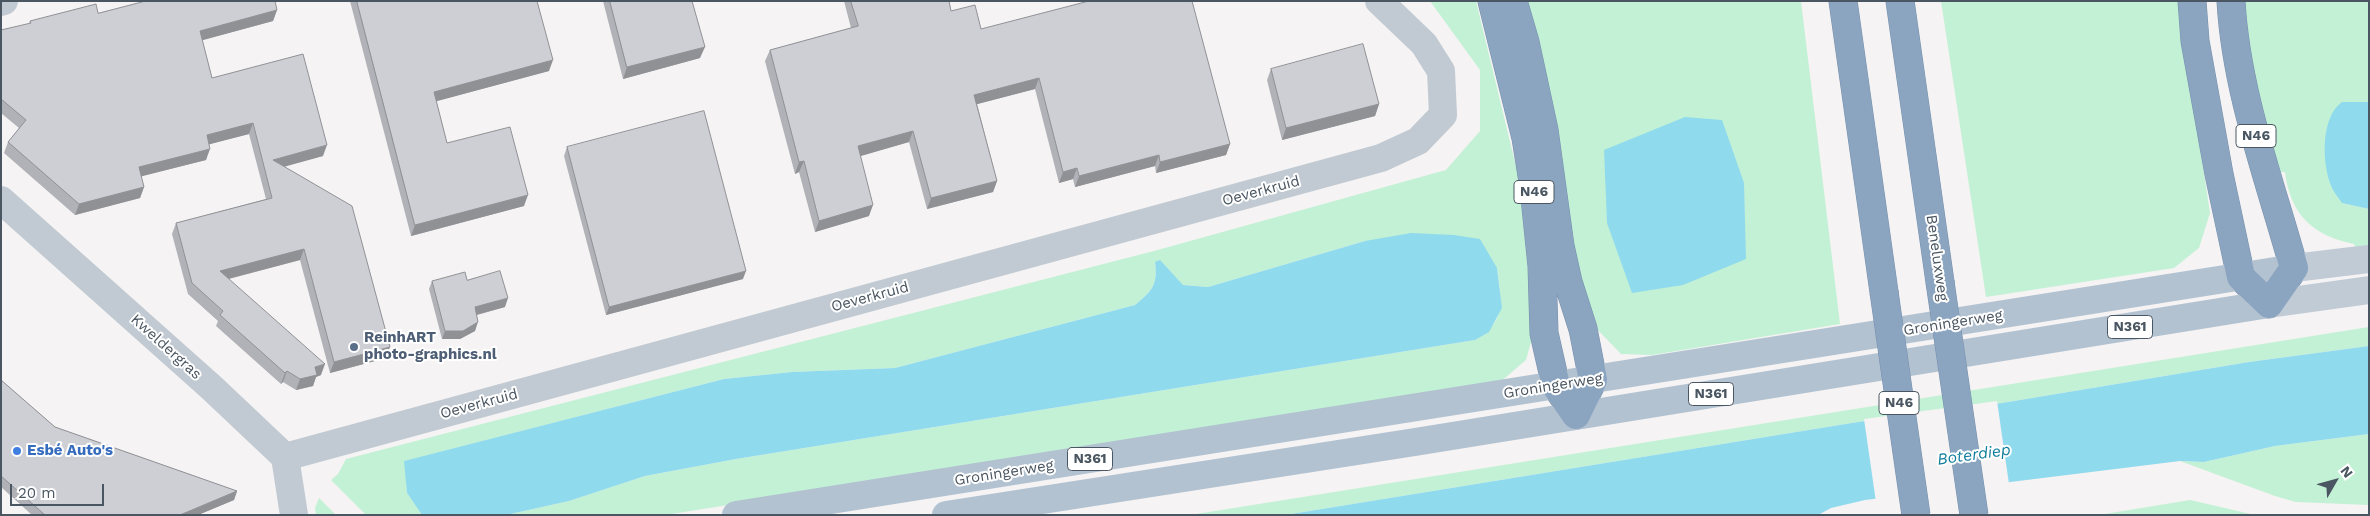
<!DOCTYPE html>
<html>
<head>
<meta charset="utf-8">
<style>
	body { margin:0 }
	#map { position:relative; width:2370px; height:516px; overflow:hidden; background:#f5f3f3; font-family:"Work Sans",sans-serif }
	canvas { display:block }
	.frame { position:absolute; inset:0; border:2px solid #4a5661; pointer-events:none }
	.north { position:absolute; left:2310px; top:456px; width:50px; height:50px; -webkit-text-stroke:4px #fff; paint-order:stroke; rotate:52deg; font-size:14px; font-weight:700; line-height:20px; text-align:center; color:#4a5661 }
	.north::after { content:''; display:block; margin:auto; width:18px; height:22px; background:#4a5661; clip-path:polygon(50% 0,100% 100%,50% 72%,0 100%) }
	.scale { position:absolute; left:10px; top:484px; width:94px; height:22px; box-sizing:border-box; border:2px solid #4a5661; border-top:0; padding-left:6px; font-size:15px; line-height:18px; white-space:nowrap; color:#4a5661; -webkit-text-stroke:4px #fff; paint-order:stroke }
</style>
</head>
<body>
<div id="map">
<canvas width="2370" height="516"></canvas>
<div class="frame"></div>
<div class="north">N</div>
<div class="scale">20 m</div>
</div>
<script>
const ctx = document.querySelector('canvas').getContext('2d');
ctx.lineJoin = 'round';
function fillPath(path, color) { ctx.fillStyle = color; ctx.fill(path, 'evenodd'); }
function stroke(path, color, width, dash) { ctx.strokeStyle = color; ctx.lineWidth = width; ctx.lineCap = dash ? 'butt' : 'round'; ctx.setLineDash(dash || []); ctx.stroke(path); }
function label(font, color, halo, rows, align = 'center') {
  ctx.font = font + ' "Work Sans",sans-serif'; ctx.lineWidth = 4; ctx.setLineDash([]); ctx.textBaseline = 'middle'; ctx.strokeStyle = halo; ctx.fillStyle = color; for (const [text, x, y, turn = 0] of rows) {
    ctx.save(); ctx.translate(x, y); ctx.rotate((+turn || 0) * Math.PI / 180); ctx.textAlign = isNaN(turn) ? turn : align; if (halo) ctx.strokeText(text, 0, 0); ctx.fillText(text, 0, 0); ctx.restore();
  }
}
fillPath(new Path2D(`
	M1430,1H1476L1519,179L1534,331L1526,360L1499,383L665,515H506L569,501L645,476L736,459L1475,340C1508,320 1501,301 1497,268L1365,241L1208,287L1183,285L1155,262C1158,285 1152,291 1135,305L895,368L792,372L724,379L405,461L407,493L422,515H366L331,480L338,474L346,459L1154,251L1446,170L1480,131V70Z
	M1521,1H1801L1840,324L1652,355L1621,354L1592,324L1568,229Z
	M1941,1H2182L2185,49L2210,213L2199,248L2174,268L1986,297Z
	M2239,1H2369V102H2361L2342,203L2369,209V249L2357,250L2354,244C2313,236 2290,214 2285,172H2278L2238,25Z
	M2369,327V346L2249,362L2002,403L1858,422L1285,515H1190Z
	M2369,434V505L2296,502L2275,496L2180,461L2204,462L2275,446Z
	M319,498L336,515H316L315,508Z
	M2190,500L2255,515H2099Z`), '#c3f1d5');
fillPath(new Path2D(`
	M2342,102H2369V209L2342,203C2338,197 2332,190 2330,183C2322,160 2321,117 2342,102Z
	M1685,117L1722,120L1744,183L1746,259L1683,285L1632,293L1607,223L1604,150Z
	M1411,233L1454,235L1480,239L1497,268L1502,308L1489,332L1475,340L736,459L645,476L569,501L506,515H422L407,493L404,461L724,379L792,372L895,368L1135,305C1152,291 1158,285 1155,262L1160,260L1183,285L1208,287L1365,241Z
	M2369,346V434L2275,446L2204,462L2180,461L1865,500L1831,508L1818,515H1285L1858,422L2002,403L2249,362Z`), '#90daee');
fillPath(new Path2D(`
	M1997,401L2009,484L1876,502L1864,419Z`), '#f5f3f3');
const highway = new Path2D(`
	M1492,1L1526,138L1534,188L1542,266L1544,333L1556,386L1576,415
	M1513,1L1525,42L1544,130L1560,246L1568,282L1583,329L1593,380L1576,415
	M1843,1L1884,292
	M1900,1L1940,282
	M2192,1L2195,41L2219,174L2241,277L2269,304L2294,268C2270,181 2236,92 2231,1`);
stroke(highway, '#7690ad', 29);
stroke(new Path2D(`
	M1,2L4,1
	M1,200L212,388L285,457L294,515
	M285,457L1381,158L1418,141L1443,115L1441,71L1424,44L1379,1`), '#c1cad2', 28);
stroke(new Path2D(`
	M2294,268L2369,259
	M2269,304L2369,290`), '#c1cbd6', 28);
stroke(new Path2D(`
	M736,515L2294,268
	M946,515L1415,442L2269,304`), '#b3c2d1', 28);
stroke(highway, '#8ba5c1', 28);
const highwayBridge = new Path2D(`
	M1940,282L1974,515
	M1884,292L1916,515`);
stroke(highwayBridge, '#7690ad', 29, []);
stroke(highwayBridge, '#8ba5c1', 28);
fillPath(new Path2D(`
	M350,1H537L549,71L436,101L447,143L524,206L411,236Z
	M603,1H692L700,58L623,79Z
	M844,1H949L951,11L981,29L1230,144L1226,155L1156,173L1155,166L1075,187L1073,179L1059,183L1035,89L977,104L997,181L993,192L927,209L909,142L860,156L869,216L815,232L799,172L795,174L765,61L770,50L851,28Z
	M277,10L273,21L202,40L212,78L323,156L285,166L386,358L330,373L300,260L229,279L321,375L316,377L313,386L296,390L283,382L281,384L216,326L218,321L188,294L172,234L176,223L266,199L249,134L209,144L206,160L141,176L144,187L140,198L75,215L4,153L8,142L19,128L1,113V30L29,24L30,21L98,13Z
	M1271,69L1379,104L1375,116L1282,140L1267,80Z
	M567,147L743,279L606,315L564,156Z
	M467,280L505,307L477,315L475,331L460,339H442L429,289L432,281Z
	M1,380L55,427L237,491L234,500L198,515H32L1,487Z`), '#b0b2b7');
fillPath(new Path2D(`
	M277,10L273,21L196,42L200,31Z
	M705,47L700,58L623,79L627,67Z
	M553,60L549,71L430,103L434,92Z
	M1039,78L1035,89L970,106L974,95Z
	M1379,104L1375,116L1282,140L1286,128Z
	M253,123L249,134L203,146L207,135Z
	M913,131L909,142L854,158L858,146Z
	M1230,144L1226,155L1156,173L1160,162Z
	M327,145L323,156L269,171L273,160Z
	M210,149L206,160L135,178L139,167Z
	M1159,155L1155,166L1075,187L1079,176Z
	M804,161L799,172L795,174L799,162Z
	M1077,168L1073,179L1059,183L1063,172Z
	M997,181L993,192L927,209L931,198Z
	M144,187L140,198L75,215L79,204Z
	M528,195L524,206L411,236L415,225Z
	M873,205L869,216L815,232L819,221Z
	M304,249L300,260L216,282L220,271Z
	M746,271L743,279L606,315L609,307Z
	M508,298L505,307L472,316L475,307Z
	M478,322L475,331L460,339H442L445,331Z
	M390,347L386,358L330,373L334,362Z
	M325,364L321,375L316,377L313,386L296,390L300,379L315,367Z
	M287,371L283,382L281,384L285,373Z
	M237,491L234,500L198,515H180Z`), '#909195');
const building = new Path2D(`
	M146,1H275L277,10L200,31L212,78L303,54L327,145L273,160L352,206L390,347L334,362L304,249L220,271L325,364L315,367L317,375L300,379L287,371L285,373L220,315L223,311L192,283L176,223L272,198L253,123L207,135L210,149L139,167L144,187L79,204L8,142L26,120L1,99V30L31,23L30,21L96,4L98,13Z
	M357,1H537L553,60L434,92L447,143L510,127L528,195L415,225Z
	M610,1H692L705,47L627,67Z
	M851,1H949L951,11L975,5L981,29L1089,1H1192L1230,144L1160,162L1159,155L1079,176L1077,168L1063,172L1039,78L974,95L997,181L931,198L913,131L858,146L873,205L819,221L804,161L799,162L770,50L858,26Z
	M1363,44L1379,104L1286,128L1271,69Z
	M704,111L746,271L609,307L567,147Z
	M500,271L508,298L475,307L478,322L463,331H445L432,281L465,272L467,280Z
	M1,380L55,427L237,491L180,515H45L1,476Z`);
fillPath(building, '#cdcfd5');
stroke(building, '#909195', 1);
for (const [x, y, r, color] of [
	[354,347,5,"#5c6f8a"],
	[17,451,5,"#3f7fe0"]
]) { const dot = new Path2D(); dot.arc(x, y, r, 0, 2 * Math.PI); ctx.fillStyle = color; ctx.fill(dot); stroke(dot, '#fff', 2); }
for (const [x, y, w] of [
	[2256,136,40],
	[1534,192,40],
	[2130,327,45],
	[1711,394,45],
	[1899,403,40],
	[1090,459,45]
]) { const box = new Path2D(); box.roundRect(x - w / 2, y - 11.5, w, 23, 4); ctx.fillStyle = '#fff'; ctx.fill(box); stroke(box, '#4a5661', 1); }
label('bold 14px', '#4a5661', null, [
	["N46",2256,136],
	["N46",1534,192],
	["N361",2130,327],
	["N361",1711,394],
	["N46",1899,403],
	["N361",1090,459]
]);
label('15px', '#4a5661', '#fff', [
	["Oeverkruid",1261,191,-15],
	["Beneluxweg",1937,258,82],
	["Oeverkruid",870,297,-15],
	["Groningerweg",1953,323,-9],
	["Kweldergras",166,347,42],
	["Groningerweg",1553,386,-9],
	["Oeverkruid",479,404,-15],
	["Groningerweg",1004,473,-9]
]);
label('bold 15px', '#4e5e75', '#fff', [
	["ReinhART",364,338],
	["photo-graphics.nl",364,355]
], 'left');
label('bold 15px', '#366cbe', '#fff', [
	["Esbé Auto's",27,451]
], 'left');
label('italic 16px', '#0c7c9b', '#fff', [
	["Boterdiep",1974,455,-8]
]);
</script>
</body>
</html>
